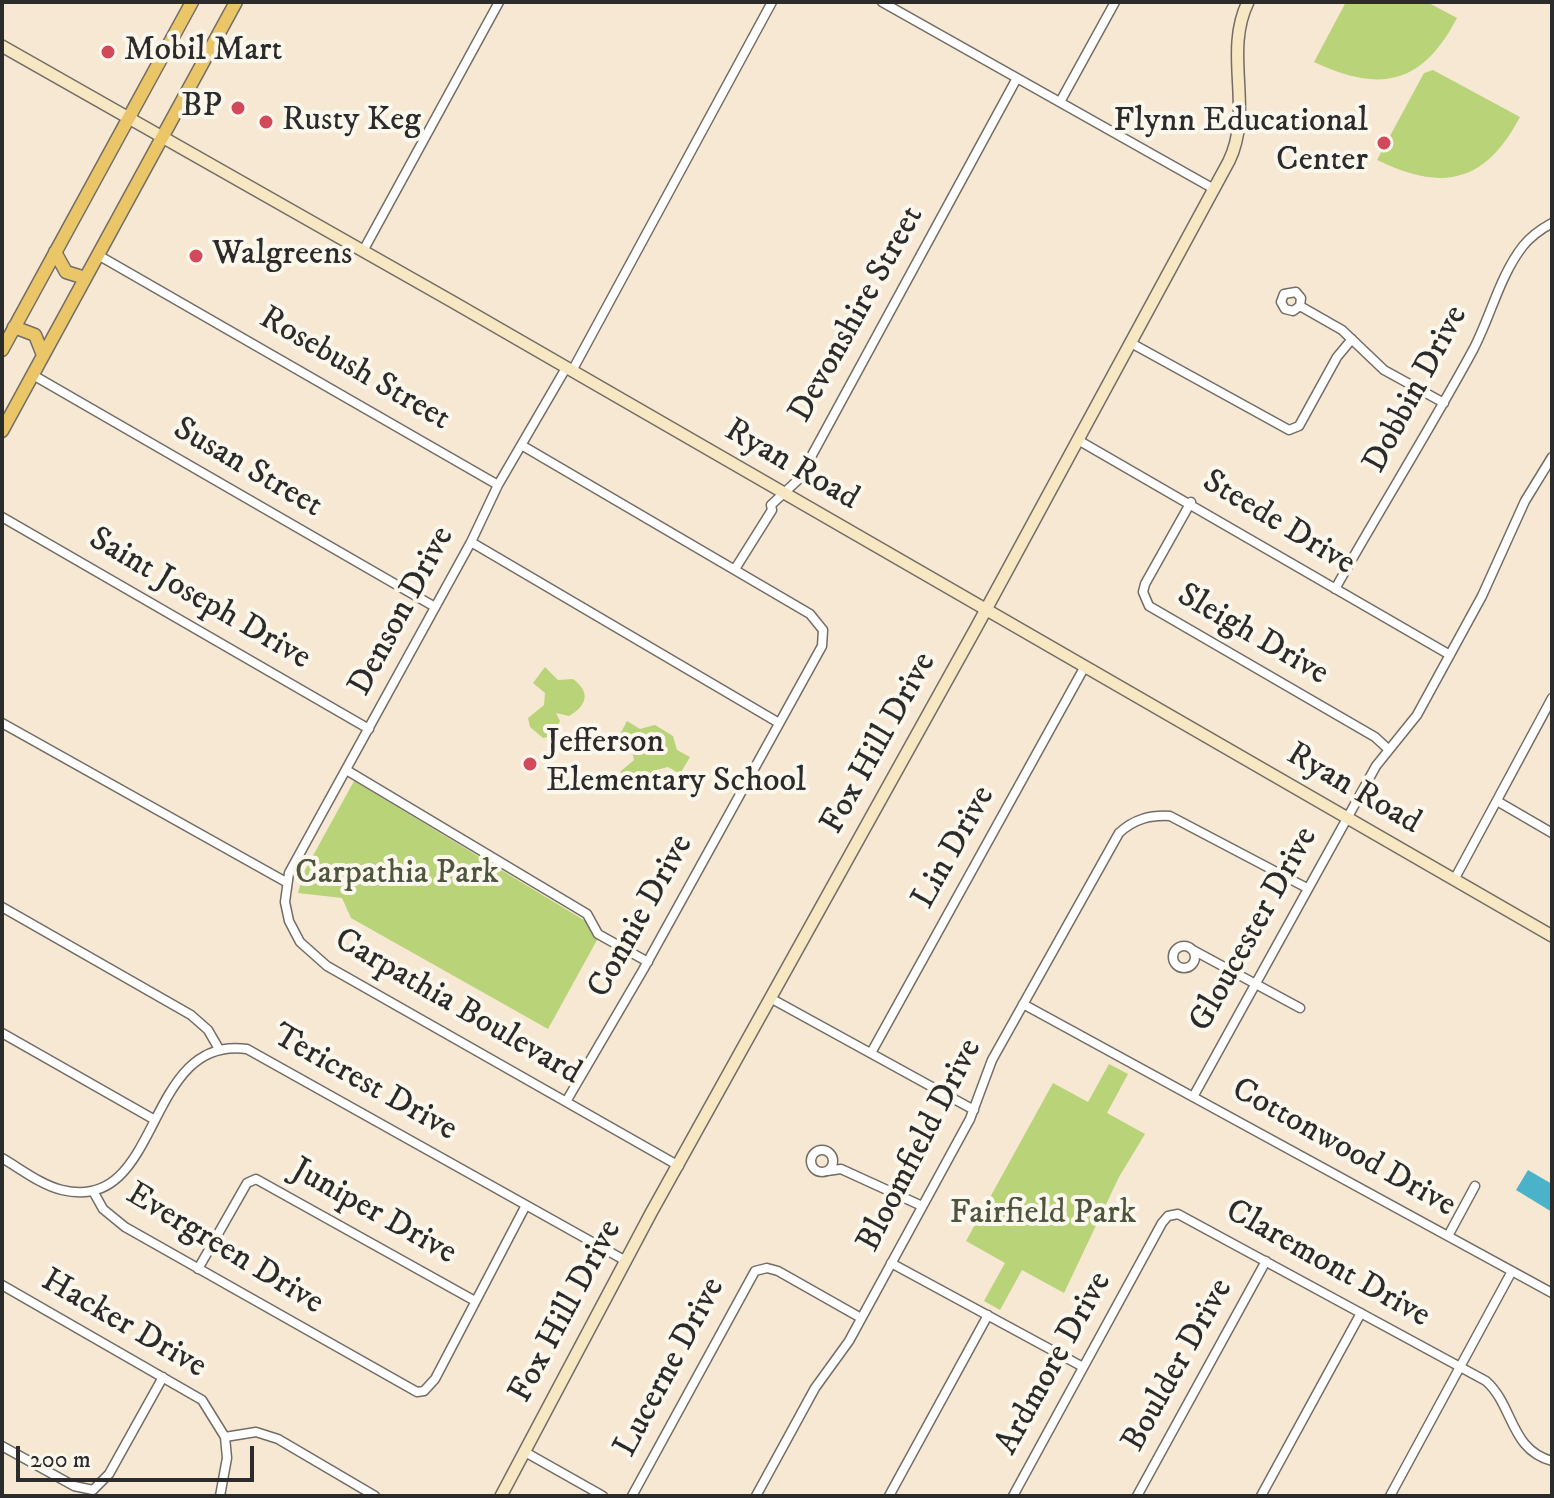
<!DOCTYPE html>
<html>
<head>
<meta charset="utf-8">
<style>
	body { margin:0 }
	#map { position:relative; width:1554px; height:1498px; overflow:hidden; background:#f7e8d4; font-family:"IM FELL DW Pica",serif }
	canvas { display:block }
	.frame { position:absolute; inset:0; border:4px solid #2b2b2b; pointer-events:none }
	.scale { position:absolute; left:16px; top:1446px; width:238px; height:36px; box-sizing:border-box; border:4px solid #2b2b2b; border-top:0; padding-left:10px; font-size:24px; line-height:28px; white-space:nowrap; color:#2b2b2b; -webkit-text-stroke:6px #fbf7ec; paint-order:stroke }
</style>
</head>
<body>
<div id="map">
<canvas width="1554" height="1498"></canvas>
<div class="frame"></div>
<div class="scale">200 m</div>
</div>
<script>
const ctx = document.querySelector('canvas').getContext('2d');
ctx.lineJoin = 'round';
function fillPath(path, color) { ctx.fillStyle = color; ctx.fill(path, 'evenodd'); }
function stroke(path, color, width, dash) { ctx.strokeStyle = color; ctx.lineWidth = width; ctx.lineCap = dash ? 'butt' : 'round'; ctx.setLineDash(dash || []); ctx.stroke(path); }
function label(font, color, halo, rows, align = 'center') {
  ctx.font = font + ' "IM FELL DW Pica",serif'; ctx.lineWidth = 8; ctx.setLineDash([]); ctx.textBaseline = 'middle'; ctx.strokeStyle = halo; ctx.fillStyle = color; for (const [text, x, y, turn = 0] of rows) {
    ctx.save(); ctx.translate(x, y); ctx.rotate((+turn || 0) * Math.PI / 180); ctx.textAlign = isNaN(turn) ? turn : align; if (halo) ctx.strokeText(text, 0, 0); ctx.fillText(text, 0, 0); ctx.restore();
  }
}
fillPath(new Path2D(`
	M1346,2H1427L1457,18C1422,85 1380,93 1314,62Z
	M1433,70L1520,117C1485,183 1443,192 1377,160L1424,73Z
	M545,667L558,680L573,679C591,692 587,706 569,716L556,713L560,721L553,736L543,738L530,727L528,718L544,705L545,693L533,683Z
	M627,721L640,729L655,725L673,736L677,750L690,757L680,774L668,767L652,771C647,785 643,794 626,790L621,785V771L634,760L631,746L618,738Z
	M354,781L602,931L548,1029L351,918L342,898L298,893L304,872Z
	M1109,1064L1128,1074L1107,1113L1145,1134L1119,1177L1064,1293L1022,1270L1000,1310L984,1301L1005,1263L966,1241L1053,1083L1088,1102Z`), '#b8d378');
fillPath(new Path2D(`
	M1528,1170L1552,1184V1212L1516,1190Z`), '#4bb3c9');
const street = new Path2D(`
	M882,2L1214,189
	M1060,102L1115,2
	M363,251L499,2
	M98,255L498,485
	M1300,306L1293,311L1285,309L1281,302L1284,294L1296,292L1301,298L1300,306L1342,330L1384,370L1444,403
	M1131,343L1289,430L1299,426L1337,357L1352,339
	M566,368L498,485L471,542L289,873L285,902L289,921L300,942L327,966L679,1166
	M572,371L772,2
	M33,375L435,607
	M1078,440L1450,655
	M523,446L810,614L823,630L822,646L643,970L567,1100
	M1191,502L1145,584L1143,592L1149,606L1375,737L1388,749
	M2,517L369,729
	M471,542L779,723
	M735,569L772,510L771,505L799,479L1017,78
	M1335,589C1380,509 1429,431 1473,350C1491,316 1499,277 1523,246C1531,236 1541,229 1552,223
	M2,723L286,882
	M348,771L587,914L598,934L648,962
	M1497,801L1552,833
	M1454,880L1552,698
	M2,907L191,1015L208,1030L219,1049
	M1173 957a11 11 0 1 1 22 0a11 11 0 1 1-22 0Z
	M1191,949L1300,1008
	M772,999L974,1110
	M1023,1004L1552,1293
	M2,1033L155,1120
	M871,1053L1084,668
	M1193,1097L1376,766L1417,715L1482,596L1525,501L1552,457
	M811 1161a11 11 0 1 1 22 0a11 11 0 1 1-22 0Z
	M2,1158C21,1169 41,1185 62,1190C163,1215 143,1034 247,1049L626,1261
	M827,1171L841,1169L922,1206
	M93,1191L103,1209L125,1227L417,1392L424,1391L435,1379L526,1205
	M1448,1236L1475,1186
	M891,1263L1083,1367
	M198,1269L247,1183L256,1179L475,1301
	M2,1285L202,1400L225,1437L227,1458L220,1496
	M225,1437L256,1432L278,1439L375,1496
	M2,1446L74,1486L93,1490L109,1474L163,1377
	M525,1452L603,1496
	M632,1496L755,1271L767,1268L778,1271L861,1318
	M756,1496L815,1388L849,1341L970,1119L992,1060L1119,833C1134,819 1150,815 1170,816L1307,888
	M889,1496L988,1315
	M1013,1496L1162,1223L1168,1216L1178,1214L1486,1381C1514,1406 1510,1450 1552,1461
	M1137,1496L1266,1261
	M1261,1496L1361,1313
	M1390,1496L1512,1271`);
const secondary = new Path2D(`
	M2,46L453,302L1552,936
	M501,1496L651,1213L976,628L1229,161C1254,110 1223,53 1248,2`);
const primary = new Path2D(`
	M55,252L66,272L85,278
	M14,327L35,335L43,355
	M2,350L192,2
	M2,431L236,2`);
stroke(street, '#726d66', 11);
stroke(secondary, '#726d66', 14);
stroke(primary, '#726d66', 15);
stroke(street, '#fff', 8);
stroke(secondary, '#f7e8c3', 11);
stroke(primary, '#ebc669', 12);
for (const [x, y, r, color] of [
	[108,52,8,"#d1495b"],
	[238,108,8,"#d1495b"],
	[266,122,8,"#d1495b"],
	[1384,143,8,"#d1495b"],
	[196,256,8,"#d1495b"],
	[530,764,8,"#d1495b"]
]) { const dot = new Path2D(); dot.arc(x, y, r, 0, 2 * Math.PI); ctx.fillStyle = color; ctx.fill(dot); stroke(dot, '#fbf7ec', 3); }
label('34px', '#2b2b2b', '#fbf7ec', [
	["Mobil Mart",124,52],
	["BP",222,108,"right"],
	["Rusty Keg",282,122],
	["Flynn Educational",1368,123,"right"],
	["Center",1368,162,"right"],
	["Walgreens",212,256],
	["Jefferson",546,744],
	["Elementary School",546,783]
], 'left');
label('34px', '#2b2b2b', '#fbf7ec', [
	["Devonshire Street",858,315,-61],
	["Rosebush Street",354,370,30],
	["Dobbin Drive",1417,390,-62],
	["Ryan Road",791,466,30],
	["Susan Street",247,469,30],
	["Steede Drive",1278,524,31],
	["Saint Joseph Drive",199,600,30],
	["Denson Drive",403,612,-62],
	["Sleigh Drive",1252,636,30],
	["Fox Hill Drive",880,744,-61],
	["Ryan Road",1353,790,30],
	["Lin Drive",955,848,-61],
	["Connie Drive",642,917,-61],
	["Gloucester Drive",1255,930,-61],
	["Carpathia Boulevard",457,1008,30],
	["Tericrest Drive",364,1084,29],
	["Bloomfield Drive",921,1146,-63],
	["Cottonwood Drive",1343,1149,29],
	["Juniper Drive",373,1213,29],
	["Evergreen Drive",224,1250,31],
	["Claremont Drive",1327,1265,29],
	["Fox Hill Drive",567,1312,-62],
	["Hacker Drive",123,1325,30],
	["Ardmore Drive",1055,1364,-61],
	["Boulder Drive",1179,1366,-61],
	["Lucerne Drive",671,1368,-62]
]);
label('34px', '#4e553e', '#fbf7ec', [
	["Carpathia Park",397,875],
	["Fairfield Park",1043,1215]
]);
</script>
</body>
</html>
